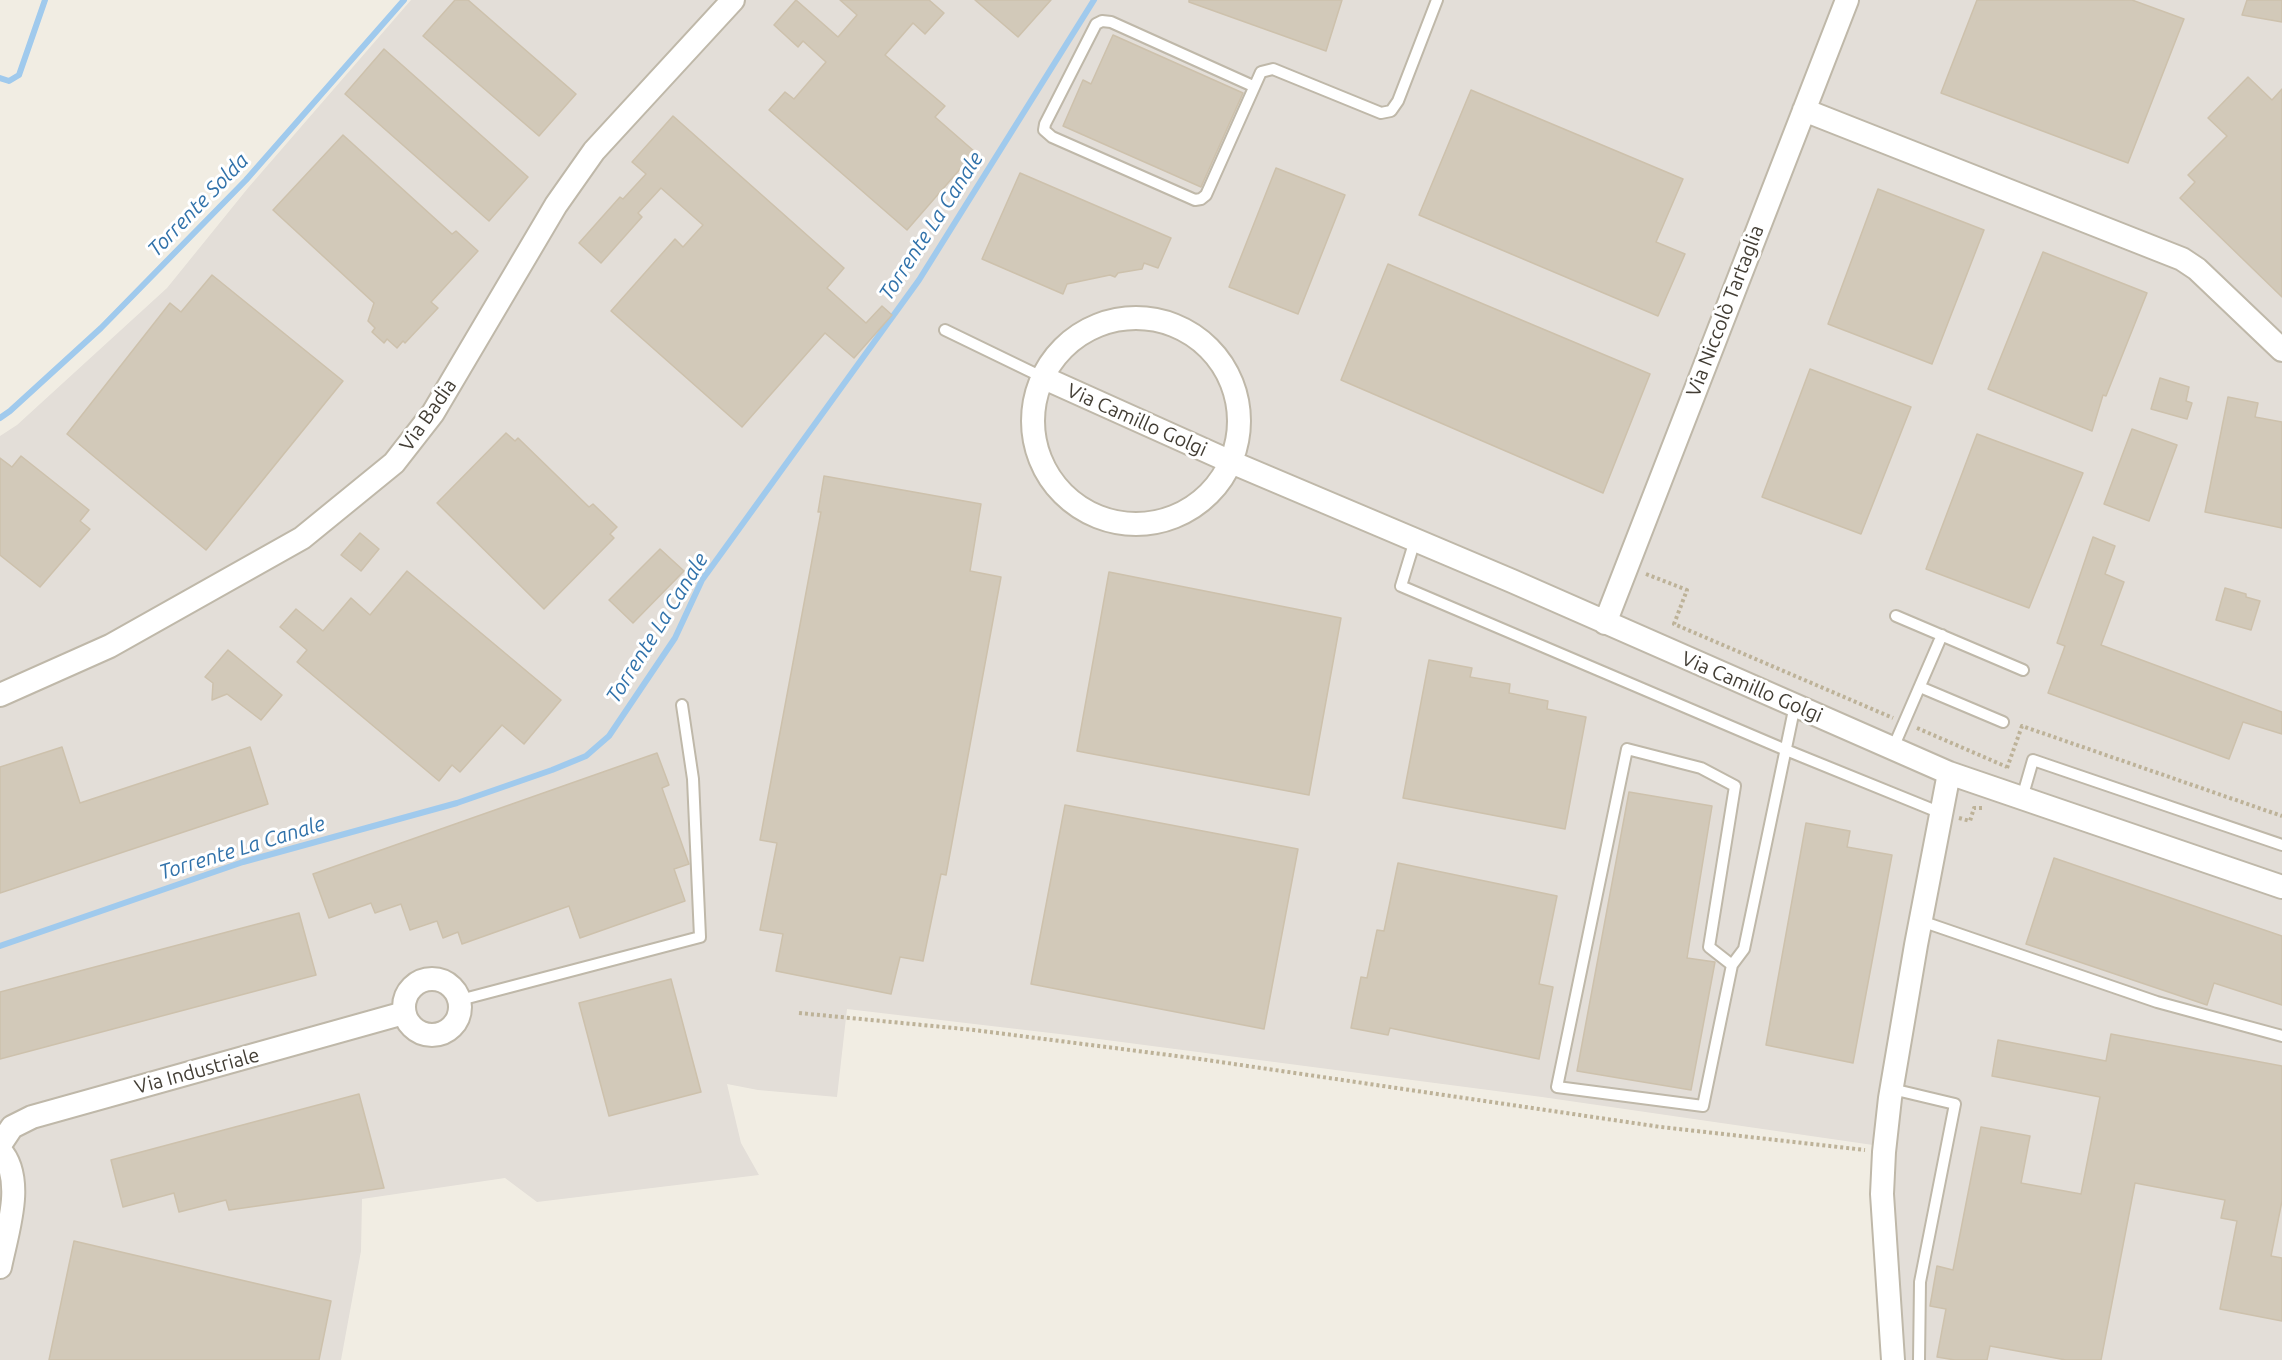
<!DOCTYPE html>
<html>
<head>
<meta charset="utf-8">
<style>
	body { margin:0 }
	canvas { display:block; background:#f1ede3 }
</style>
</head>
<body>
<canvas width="2282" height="1360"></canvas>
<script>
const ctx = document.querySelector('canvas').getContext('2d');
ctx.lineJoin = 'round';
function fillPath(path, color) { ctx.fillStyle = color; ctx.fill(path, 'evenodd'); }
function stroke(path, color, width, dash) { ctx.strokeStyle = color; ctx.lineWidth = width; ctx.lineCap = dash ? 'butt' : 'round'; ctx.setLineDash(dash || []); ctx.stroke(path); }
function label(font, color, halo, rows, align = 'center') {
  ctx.font = font + ' Ubuntu,sans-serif'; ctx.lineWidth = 6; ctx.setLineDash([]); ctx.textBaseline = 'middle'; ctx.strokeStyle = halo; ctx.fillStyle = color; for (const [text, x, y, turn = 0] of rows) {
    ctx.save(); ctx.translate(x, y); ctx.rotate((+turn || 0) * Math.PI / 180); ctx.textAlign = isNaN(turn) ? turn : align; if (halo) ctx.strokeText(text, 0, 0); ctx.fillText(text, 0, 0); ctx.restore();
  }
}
fillPath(new Path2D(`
	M411,0H2282V1360H1885L1876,1167L1871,1158L1873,1145L1542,1097L1068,1035L847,1009L837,1097L758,1090L727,1084L741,1143L759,1175L537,1202L505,1178L362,1199L361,1251L341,1360H0V436L17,425L167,288L248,188Z`), '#e3ded8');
stroke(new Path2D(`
	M0,78L9,81L19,75L45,0
	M0,418L10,411L101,328L246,180L404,0
	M0,946L243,862L457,803L552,770L586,756L609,736L675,638L702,580L919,280L1094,0`), '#a0caed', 6);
const building = new Path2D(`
	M455,0H468L576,94L539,136L423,36Z
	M796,0L838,37L857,15L840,0H929L944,13L925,34L913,23L885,55L945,106L935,117L975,152L907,230L769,110L785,92L794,99L826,62L803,41L798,47L774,25Z
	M975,0H1051L1018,37Z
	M1189,0H1342L1326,51L1189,2Z
	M1977,0H2132L2184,19L2128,163L1941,93Z
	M2247,0H2282V22L2242,15Z
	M1113,35L1243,93L1201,187L1063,126L1083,80L1091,84Z
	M384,49L528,177L489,221L345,94Z
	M2248,77L2272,100L2282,89V297L2180,198L2195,182L2188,175L2227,136L2208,118Z
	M1471,90L1683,179L1656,242L1685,254L1658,316L1419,215Z
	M673,116L844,268L827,288L866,323L882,306L892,315L854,358L825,333L742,427L611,311L675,239L683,247L703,225L661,188L638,213L642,217L601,263L579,243L620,197L623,199L646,174L632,162Z
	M343,135L452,234L456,231L478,251L431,302L438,308L405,343L403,341L397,348L387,339L384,343L372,332L375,328L368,321L374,303L273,210Z
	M1276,168L1345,195L1298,314L1229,287Z
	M1020,173L1171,238L1158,268L1144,263L1142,269L1118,273L1115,277L1110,275L1067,284L1063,294L982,259Z
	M1878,189L1984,230L1932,364L1828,324Z
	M2043,252L2147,293L2106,396L2103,395L2092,431L1988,389Z
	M1388,264L1650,374L1603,493L1341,380Z
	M212,275L343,381L206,550L67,434L170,303L181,312Z
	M1810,369L1911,407L1861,534L1762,497Z
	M2160,378L2189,387L2186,401L2192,403L2187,419L2151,409Z
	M2228,397L2258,403L2255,417L2282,422V528L2205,512Z
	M2132,429L2177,445L2149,521L2104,504Z
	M506,433L515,441L518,438L589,507L593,504L617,527L610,534L614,538L544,609L437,503Z
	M1977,434L2083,473L2029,608L1926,569Z
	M21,456L89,510L80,521L90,529L40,587L0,555V458L12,467Z
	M824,476L981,504L970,571L1001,577L946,875L941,874L923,961L900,957L891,994L776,971L783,934L760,930L777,843L760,840L821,512H818Z
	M360,533L379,549L361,571L341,555Z
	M2093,537L2115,546L2105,574L2124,582L2101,645L2282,712V734L2243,722L2229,759L2048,693L2065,646L2057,643Z
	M660,549L684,571L633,623L609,600Z
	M407,571L561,700L524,744L502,725L460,772L452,765L439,781L297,662L307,650L280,627L296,609L323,631L351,598L370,615Z
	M1109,572L1341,618L1309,795L1077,751Z
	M2225,588L2246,594V597L2260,601L2251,630L2216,620Z
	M228,650L282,695L261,720L227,694L212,700L213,683L205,677Z
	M1429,660L1472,668L1470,677L1510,684L1509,693L1548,701L1547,709L1586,717L1565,829L1403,798Z
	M62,747L80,803L250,747L268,804L0,893V767Z
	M657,753L669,785L662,788L689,864L674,869L685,901L580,938L569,906L462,944L458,932L443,938L437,921L410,930L401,904L375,913L371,903L329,918L313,874Z
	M1629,792L1712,806L1687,958L1715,962L1691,1090L1577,1071Z
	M1065,805L1298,849L1264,1029L1031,984Z
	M1806,823L1850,831L1847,847L1892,855L1853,1063L1766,1045Z
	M2054,858L2282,936V1005L2214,983L2207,1005L2026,944Z
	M1398,863L1557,896L1539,984L1553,987L1539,1059L1390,1028L1388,1035L1351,1028L1361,977L1367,978L1377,930L1384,931Z
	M299,913L316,975L0,1059V992Z
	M671,979L701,1092L609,1116L579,1003Z
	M2111,1034L2282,1066V1201L2271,1256L2282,1258V1321L2220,1309L2237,1221L2221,1218L2225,1200L2135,1183L2101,1360H2066L1990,1346L1987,1360H1955L1937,1357L1946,1309L1930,1306L1937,1266L1953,1270L1981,1127L2030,1136L2021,1183L2081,1194L2100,1097L1992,1076L1998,1040L2106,1061Z
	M359,1094L384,1188L229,1210L226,1200L179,1212L174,1193L123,1207L111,1160Z
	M74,1241L331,1301L319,1360H49Z`);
fillPath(building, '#d2c9b9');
stroke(building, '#cdc1ac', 1.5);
const lane = new Path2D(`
	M1253,86L1111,22L1102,21L1096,24L1045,124L1044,130L1052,137L1195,200L1201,199L1206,195L1261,72L1273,69L1381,113L1391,111L1398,101L1437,0
	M945,330L1042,377
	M1415,540L1401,586L1786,750L1941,813
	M1896,616L2023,670
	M1920,687L2003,722
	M1893,748L1942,635
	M1627,749L1701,768L1735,786L1709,947L1732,965L1703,1106L1557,1087Z
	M2022,798L2033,760L2282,845
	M1921,921L2157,1002L2282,1036
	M1732,965L1744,949L1795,705
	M460,1000L700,937L693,779L682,705
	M1892,1089L1955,1104L1920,1282L1919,1360`);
const street = new Path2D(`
	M1804,110L2182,259L2197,269L2282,350
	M1033 421a103 103 0 1 1 206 0a103 103 0 1 1-206 0Z
	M1042,377L1231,462L1512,581L1949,773L2282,887
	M1605,623L1847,0
	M0,695L110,646L302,538L394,463L433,413L556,205L594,151L733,0
	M404 1007a28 28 0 1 1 56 0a28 28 0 1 1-56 0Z
	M0,1145L12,1127L32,1117L404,1013
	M0,1150C26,1179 7,1232 0,1267
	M1893,1360L1882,1194L1884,1152L1890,1098L1916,945L1949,773`);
stroke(lane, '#bfb8a9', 14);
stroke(street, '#bfb8a9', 26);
stroke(new Path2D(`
	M1646,574L1687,590L1674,624L1893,718
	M1917,728L2007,767
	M2007,768L2022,726L2282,816
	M1959,818L1970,821L1974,808H1982
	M799,1013L974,1030L1200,1059L1661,1127L1865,1150`), '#bdb298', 4, [3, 3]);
stroke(lane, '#fff', 10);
stroke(street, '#fff', 22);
label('20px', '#423d34', '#fff', [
	["Via Niccolò Tartaglia",1725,311,-69],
	["Via Badia",428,415,-55],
	["Via Camillo Golgi",1137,420,24],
	["Via Camillo Golgi",1752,687,23],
	["Via Industriale",197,1071,-15]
]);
label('italic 21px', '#3172aa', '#fff', [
	["Torrente Solda",198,205,-46],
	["Torrente La Canale",931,226,-57],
	["Torrente La Canale",657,628,-58],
	["Torrente La Canale",242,848,-17]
]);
</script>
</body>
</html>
